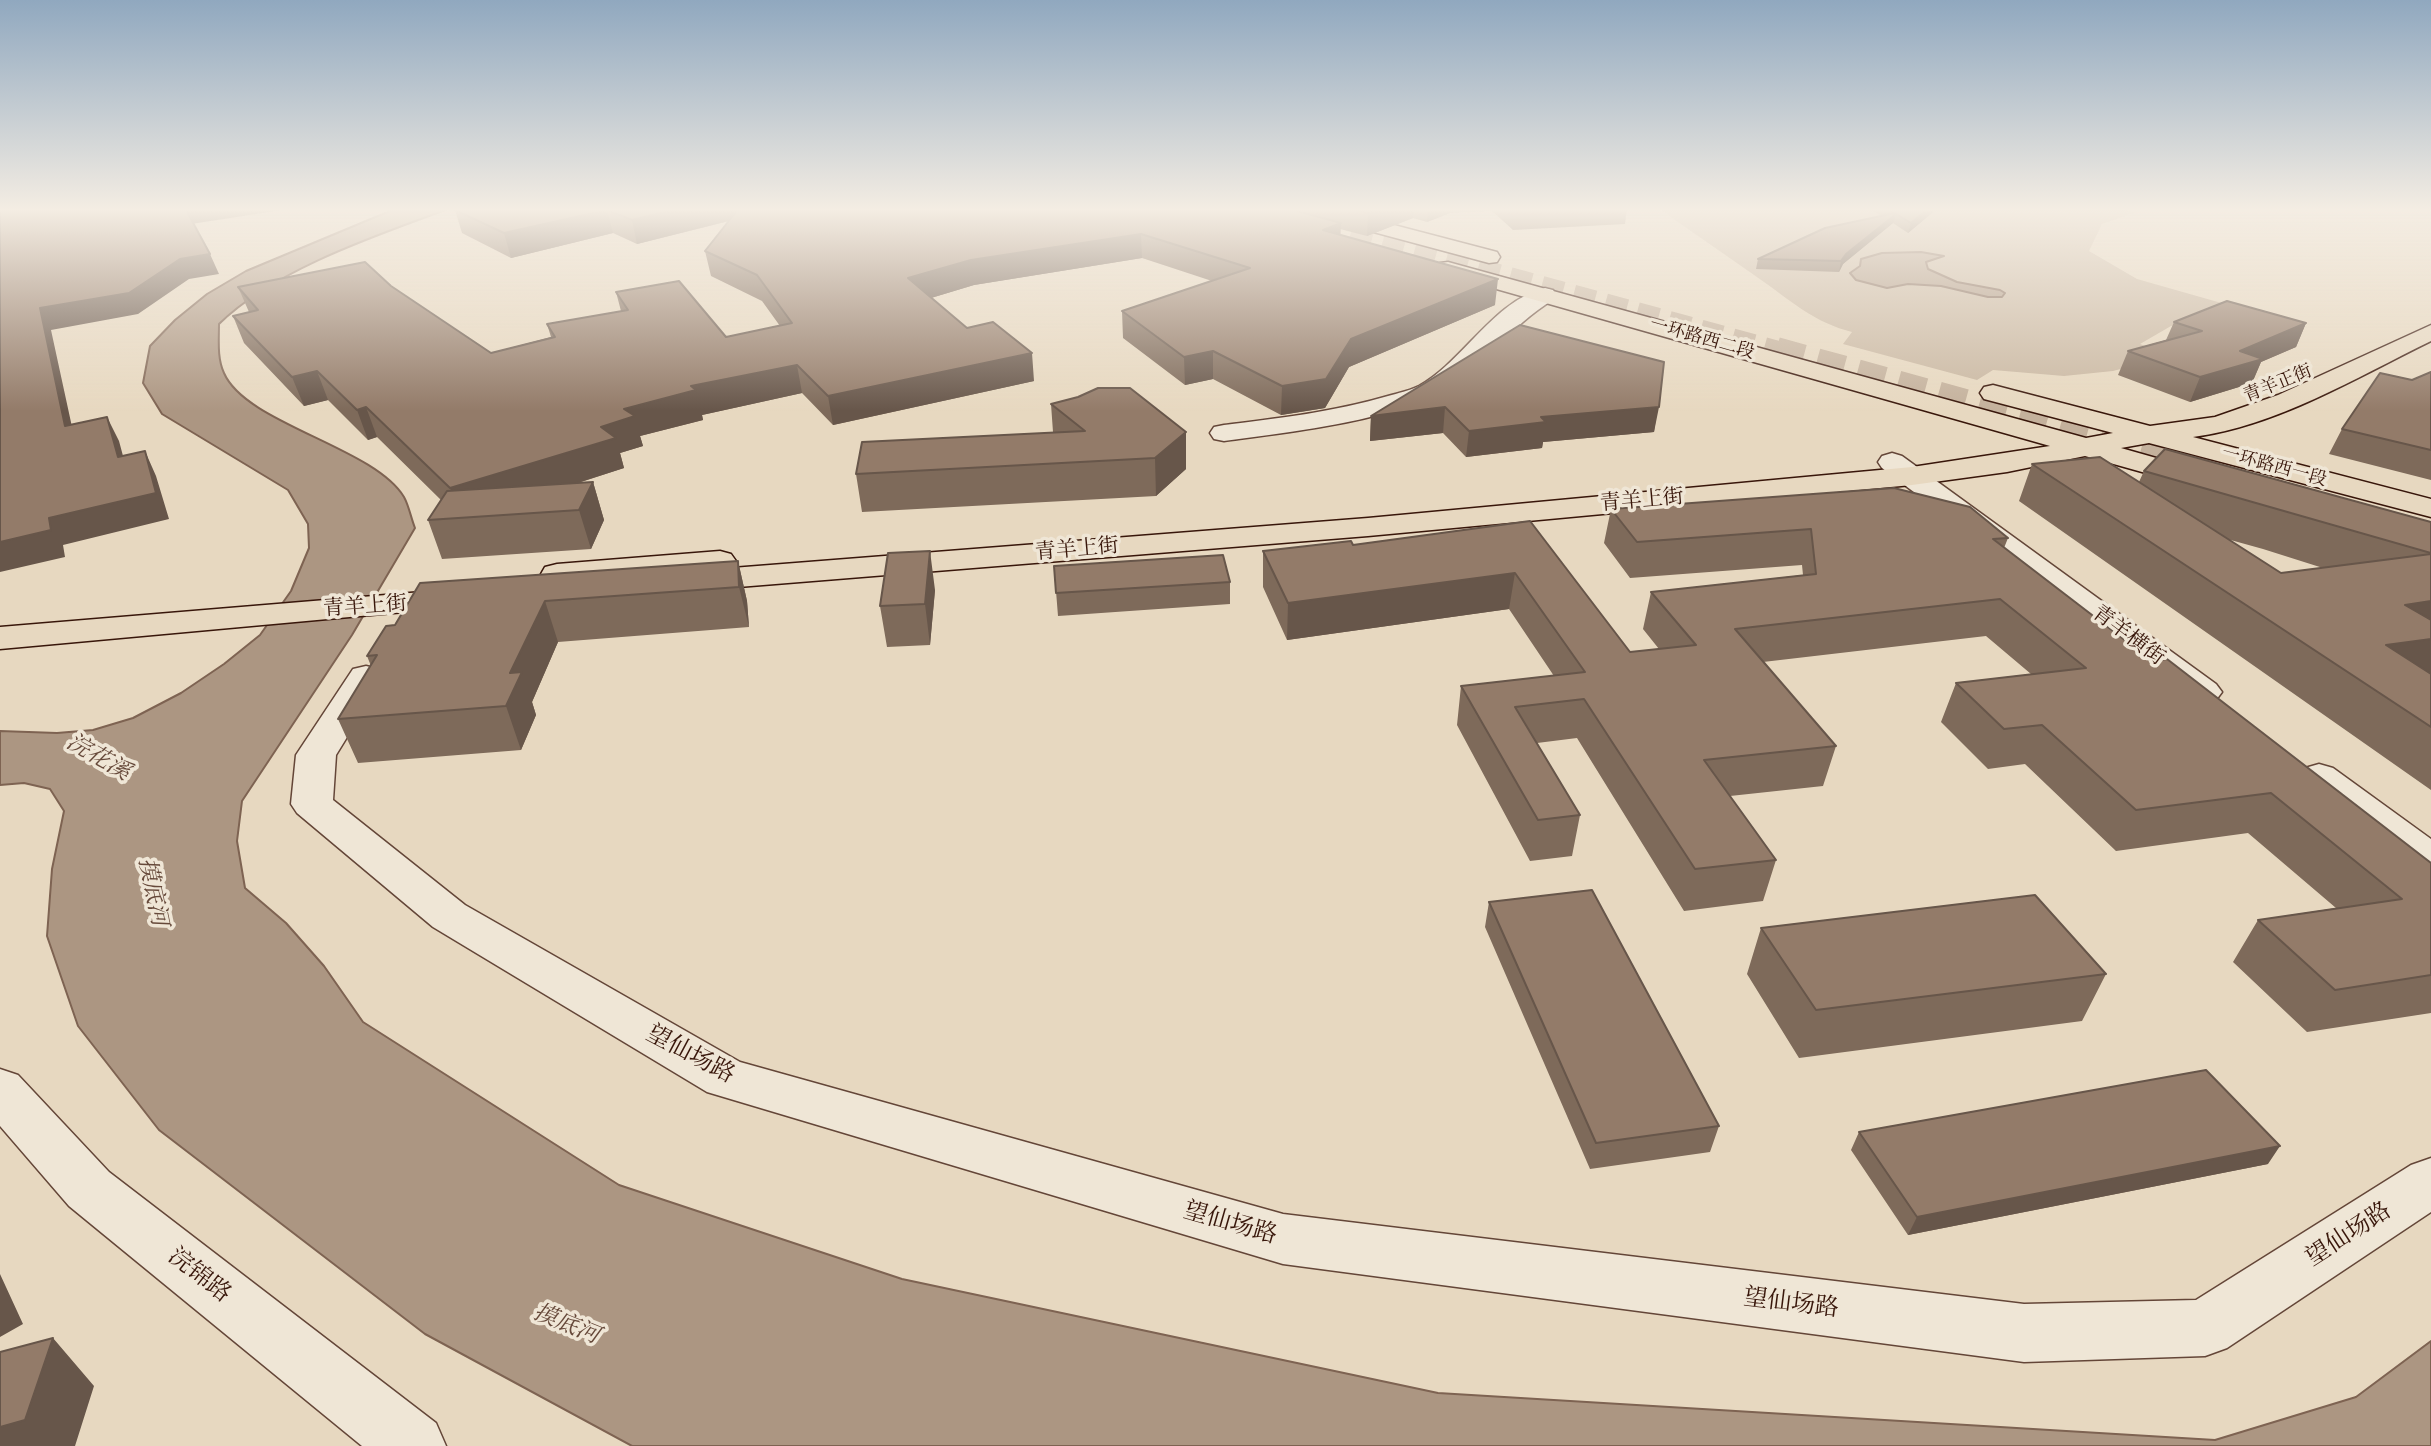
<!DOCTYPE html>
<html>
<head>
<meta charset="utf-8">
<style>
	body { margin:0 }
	canvas { display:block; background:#e7d8c0 }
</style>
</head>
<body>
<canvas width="2431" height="1446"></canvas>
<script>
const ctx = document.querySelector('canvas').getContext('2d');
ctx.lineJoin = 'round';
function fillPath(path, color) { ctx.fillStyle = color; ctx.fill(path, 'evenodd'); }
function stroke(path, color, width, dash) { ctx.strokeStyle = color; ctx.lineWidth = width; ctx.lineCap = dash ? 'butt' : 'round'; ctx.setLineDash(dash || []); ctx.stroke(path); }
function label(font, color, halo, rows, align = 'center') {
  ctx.font = font + ' "IM FELL Great Primer","Noto Serif SC",serif'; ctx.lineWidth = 7; ctx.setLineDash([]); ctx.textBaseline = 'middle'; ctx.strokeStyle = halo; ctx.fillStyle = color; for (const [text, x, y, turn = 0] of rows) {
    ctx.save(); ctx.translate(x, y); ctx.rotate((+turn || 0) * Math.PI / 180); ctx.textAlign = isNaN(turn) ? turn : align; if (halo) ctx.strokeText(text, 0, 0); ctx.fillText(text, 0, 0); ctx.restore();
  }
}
fillPath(new Path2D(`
	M1658,208H2123L2134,213L2102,224L2089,251L2137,279L2232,306L2171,326L2140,344L2171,356L2113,371L2064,376L1993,370L1977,380L1843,344L1852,332C1814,322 1795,304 1764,282C1729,257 1693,233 1658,208Z`), '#c9b7a1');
const water = new Path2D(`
	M397,208H451C378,235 275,269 219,324C219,340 217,358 224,373C246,424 374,447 404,497C409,506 411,518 415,528L352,635L242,801L237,841L245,888L286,923L324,966L363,1022L619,1185L902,1279L1438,1393L2215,1440L2356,1397L2431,1341V1446H632L425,1334L159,1130L78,1026L47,936L52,869L64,811L50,789L24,783L0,785V731L57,733L93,730L133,718L181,693L224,664L260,635L291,591L309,548L308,524L288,490L162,414L143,383L150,346L175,320L207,294L246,271Z
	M1921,252L1944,256L1926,262L1928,269L1957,282L2000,290L2005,293L2002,297H1988L1941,286L1908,284L1887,288L1856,280L1850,273L1860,266L1861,259L1882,253Z`);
fillPath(water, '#ac9682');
stroke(water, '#7e6352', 2);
stroke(new Path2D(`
	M1255,208L1782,353`), '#c4b19c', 22, [22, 11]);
stroke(new Path2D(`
	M1776,351L2208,470`), '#c4b19c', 28, [28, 14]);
const minor = new Path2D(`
	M1545,288L1553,290L1556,295L1553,300C1509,326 1482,370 1439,396C1428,403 1415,405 1403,408C1345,426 1284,433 1224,441L1214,439L1210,433L1214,427L1224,425C1279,418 1334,412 1388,396C1398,393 1409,391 1419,386C1464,361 1493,301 1545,288Z
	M1892,453L1902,456L2216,684L2222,692L2216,700L2203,703L2190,700L1882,468L1878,462L1882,456Z
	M366,666L379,669L384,677L336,755L333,800L465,905L740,1062L1283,1214L2024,1304L2196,1300L2411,1165L2431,1158V1212L2227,1348L2205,1356L2024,1362L1283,1264L707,1092L433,927L297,813L291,804L296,755L353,669Z
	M2319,764L2333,768L2431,839V876L2416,871L2305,786L2299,777L2305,768Z
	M0,1069L18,1075L109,1172L436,1423L446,1446H362L69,1206L0,1126Z`);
const major = new Path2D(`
	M1296,208H1329L1497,252L1500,257L1497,262L1489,263L1299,212Z
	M1448,262L2086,438L2113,433L1984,399L1980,393L1984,387L1993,385L2150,426L2215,417L2278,395L2431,325V341C2355,378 2277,426 2193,437L2431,499V517L2149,443L2121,448L2209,473L2214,479L2209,485L2199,488L2085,456L2007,472L1912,485L1368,536L689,591L677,588L672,581L677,574L557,584L545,581L541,574L545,567L557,564L720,551L731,554L736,561L732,568L1368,518L1912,467L2050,446L1440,273L1437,268L1440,263Z
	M458,589L470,592L475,599L470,606L0,649V627Z`);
stroke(minor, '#644638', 3);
stroke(major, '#38160a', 3);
fillPath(minor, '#efe6d6');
fillPath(major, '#e7d8c0');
fillPath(new Path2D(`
	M463,208H1627L1625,224L1513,230L1492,211L1450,213L1427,222L1413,218L1367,236L1340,229V234L1495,305L1349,367L1325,408L1281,415L1213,379L1185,385L1123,338L1122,311L1212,281L1142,258L974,285L931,298L967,328L1034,381L833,425L802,393L702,415L703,420L640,436L643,446L620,453L624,468L578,483L593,482L604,520L591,549L442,559L428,520L441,500L377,437L368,440L328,400L304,406L244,343L233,316L249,312L238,287L391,286L491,353L551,337L547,324L621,311L616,292L726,337L780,326L762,301L711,276L705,251L729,221L637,244L613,233L511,258L462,233L455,210Z
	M1869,208H1983L1933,210L1932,213L1908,233L1893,223L1843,264L1839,272L1756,269L1758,259L1882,216Z
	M2174,322L2306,323L2296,347L2261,362L2252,383L2190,402L2118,375L2128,351L2166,340Z
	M1664,362L1654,432L1543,442L1542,448L1466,457L1443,433L1370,441L1371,416Z
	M2431,372V480L2329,454L2342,429L2412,380Z
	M1051,404L1186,469L1156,496L862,512L856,474L1053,432Z
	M2032,464L2139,482L2144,471L2431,522V790L2019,501ZM2227,539L2263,549L2323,568L2281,573Z
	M1611,509L2008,538L2004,548L2152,661L2431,863V1013L2307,1032L2233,962L2258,920L2336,908L2248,833L2116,851L2025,764L1988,769L1941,722L1956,683L2031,674L1986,636L1763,662L1836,746L1823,786L1730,796L1776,860L1763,901L1684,911L1577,738L1537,743L1580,815L1572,856L1530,861L1457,725L1461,686L1554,676L1509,609L1287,640L1263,587V551L1353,545L1530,521L1630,652L1659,649L1643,629L1651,592L1803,575L1802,565L1630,578L1604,543Z
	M738,561L747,601L749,627L558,642L532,702L536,715L521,750L358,763L338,719L371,666L367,656L395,625Z
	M1054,566L1230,582V604L1058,616Z
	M935,590L930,645L887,647L880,606Z
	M1489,902L1719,1126L1710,1152L1590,1169L1485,927Z
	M1761,928L2106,974L2082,1021L1799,1058L1747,974Z
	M1859,1132L2268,1164L1908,1235L1851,1150Z`), '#7e6a5a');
fillPath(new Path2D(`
	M185,208H288L289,209L191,224Z
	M681,208H755L756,214L637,244L632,220Z
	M1381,208H1414L1413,218L1367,236L1368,213Z
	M1428,208H1450V213L1427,222Z
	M1929,208H1934L1932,213L1908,233L1911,223Z
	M607,210L613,233L511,258L504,233Z
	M1896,214L1893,223L1843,264L1839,272L1841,261L1846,254Z
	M1341,223L1340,247L1323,230Z
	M1141,234L1142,258L974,285L911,304L908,278L971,260Z
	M210,254L219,274L189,279L138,314L51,330L77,450L65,426L40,308L180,259Z
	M1498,279L1495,305L1349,367L1325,408L1281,415L1282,386L1351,339Z
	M2306,323L2296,347L2261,362L2252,383L2190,402L2200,377L2240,351Z
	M1213,351V379L1185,385L1184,357Z
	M1032,353L1034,381L833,425L828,396Z
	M797,365L802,393L702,415L703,420L640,436L643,446L620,453L624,468L468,518H461L450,488L601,427L624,409L691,386Z
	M317,371L328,400L304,406L292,377Z
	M366,407L377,437L368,440L357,410Z
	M1445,407L1443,433L1370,441L1371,416Z
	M1659,407L1654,432L1543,442L1542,448L1466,457L1469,431L1541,417Z
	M107,417L119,441L130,482L118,457Z
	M1186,432V469L1156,496L1155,458Z
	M145,451L156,476L169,519L63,545L65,557L0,572V542L49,518Z
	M593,482L604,520L591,549L579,510Z
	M930,551L935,590L930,645L925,604Z
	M738,561L747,601L749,627L739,587Z
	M1515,573L1509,609L1287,640L1288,603Z
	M545,601L558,642L532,702L536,715L521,750L506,706L510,673Z
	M2431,601V639L2405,605Z
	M2431,639V678L2386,645Z
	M2280,1146L2268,1164L1908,1235L1917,1217Z
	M0,1274L23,1324L0,1337Z
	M53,1338L94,1386L75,1446H0V1427Z`), '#67564a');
const building = new Path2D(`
	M0,208H185L210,254L180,259L129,293L40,308L65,426L107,417L118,457L145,451L156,493L49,518L51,530L0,542Z
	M463,208H681L632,220L607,210L504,233L455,210Z
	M739,208H1286L1341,223L1323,230L1498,279L1351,339L1326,379L1282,386L1213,351L1184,357L1122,311L1250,268L1141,234L971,260L908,278L967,328L993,322L1032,353L828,396L797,365L691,386L696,390L624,409L635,416L601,427L616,438L450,488L366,407L357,410L317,371L292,377L233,316L258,310L238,287L365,262L391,286L491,353L555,337L547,324L628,310L616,292L679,281L726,337L792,323L757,275L705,251Z
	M1351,208H1381L1368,213Z
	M1887,208H1929L1911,223L1896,214L1846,254L1841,261L1758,259L1825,228L1895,213Z
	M2227,301L2306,323L2240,351L2263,359L2200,377L2128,351L2202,331L2174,322Z
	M1520,325L1664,362L1659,407L1541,417L1546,422L1469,431L1445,407L1371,416Z
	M2431,372V450L2342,429L2380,373L2412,380Z
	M1098,388H1130L1186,432L1155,458L856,474L862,442L1085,431L1051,404L1078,397Z
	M2165,449L2431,522V553L2144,471Z
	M2100,457L2281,573L2431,554V601L2405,605L2431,620V639L2386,645L2431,674V727L2032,464Z
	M593,482L579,510L428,520L447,491Z
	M1894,488L1970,507L2008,538L1993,539L2152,661L2167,659L2431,863V975L2335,990L2258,920L2402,899L2271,793L2136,810L2042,725L2004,729L1956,683L2086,668L2000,599L1735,629L1836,746L1704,760L1776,860L1695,869L1584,699L1515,707L1580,815L1538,820L1461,686L1585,672L1515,573L1288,603L1263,551L1351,541L1353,545L1530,521L1630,652L1696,645L1651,592L1816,574L1811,529L1637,542L1611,509Z
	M930,551L925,604L880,606L888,553Z
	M1223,555L1230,582L1056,593L1054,566Z
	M738,561L739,587L545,601L510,673L522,672L506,706L338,719L377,655L367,656L386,626L395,625L420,583Z
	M1592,890L1719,1126L1596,1143L1489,902Z
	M2035,895L2106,974L1816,1010L1761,928Z
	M2206,1070L2280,1146L1917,1217L1859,1132Z
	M53,1338L25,1420L0,1427V1352Z`);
fillPath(building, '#937b69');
stroke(building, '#67564a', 2);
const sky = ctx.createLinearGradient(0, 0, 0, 411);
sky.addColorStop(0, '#90a8bf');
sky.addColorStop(0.51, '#f4ede3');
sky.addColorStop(1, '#f4ede300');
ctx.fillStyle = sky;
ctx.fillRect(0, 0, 2431, 411);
label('18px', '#38160a', '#efe6d6', [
	["一环路西二段",1702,339,16],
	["青羊正街",2278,384,-22],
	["一环路西一段",2274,467,15]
]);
label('21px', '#38160a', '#efe6d6', [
	["青羊上街",1642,501,-5],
	["青羊上街",1077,550,-5],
	["青羊上街",365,607,-4],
	["青羊横街",2128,636,37]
]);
label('italic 23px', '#66493a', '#efe6d6', [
	["浣花溪",98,758,30],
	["摸底河",152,892,78],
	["摸底河",566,1325,22]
]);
label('24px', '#38160a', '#efe6d6', [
	["望仙场路",690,1055,28],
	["望仙场路",1230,1224,16],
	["望仙场路",2349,1235,-33],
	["浣锦路",199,1276,38],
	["望仙场路",1791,1304,7]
]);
</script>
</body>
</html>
